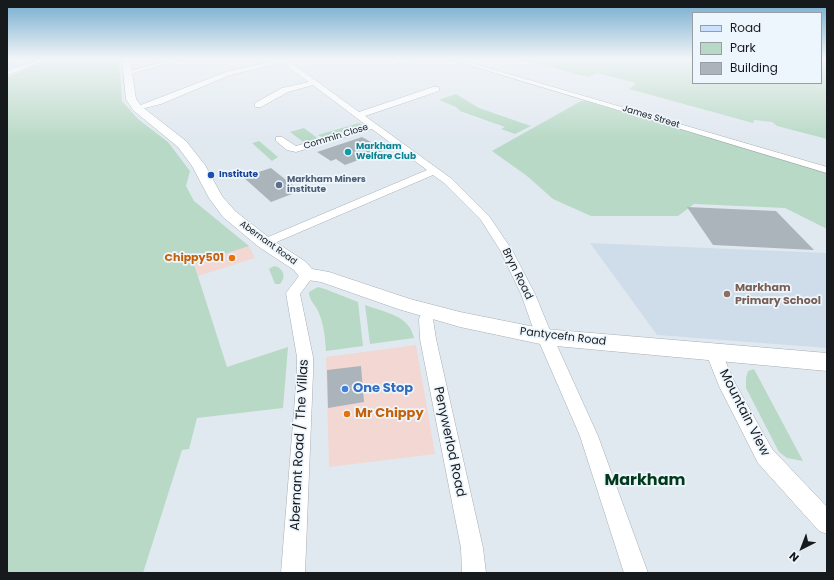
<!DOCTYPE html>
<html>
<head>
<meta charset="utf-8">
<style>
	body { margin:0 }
	#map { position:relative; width:834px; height:580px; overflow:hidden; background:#e1e9f0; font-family:Poppins,sans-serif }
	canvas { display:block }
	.frame { position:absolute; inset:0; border:8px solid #171a1d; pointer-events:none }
	.legend { position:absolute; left:692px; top:12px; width:130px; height:72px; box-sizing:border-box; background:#eef6fd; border:1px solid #989ea3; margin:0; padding:5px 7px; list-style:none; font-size:12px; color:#171a1d }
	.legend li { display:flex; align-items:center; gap:8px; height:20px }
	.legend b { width:20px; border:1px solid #989ea3 }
	.north { position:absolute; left:782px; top:528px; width:40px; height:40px; -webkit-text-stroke:3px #eef6fd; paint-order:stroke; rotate:222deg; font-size:11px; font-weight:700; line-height:16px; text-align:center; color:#171a1d }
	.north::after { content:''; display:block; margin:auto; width:14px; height:18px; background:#171a1d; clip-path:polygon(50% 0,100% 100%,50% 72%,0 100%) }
</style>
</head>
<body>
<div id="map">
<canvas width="834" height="580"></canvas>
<div class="frame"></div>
<ul class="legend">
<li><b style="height:5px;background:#c9e1fe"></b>Road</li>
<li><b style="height:11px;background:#b8d9c5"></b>Park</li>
<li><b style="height:11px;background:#acb4bb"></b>Building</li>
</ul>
<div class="north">N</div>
</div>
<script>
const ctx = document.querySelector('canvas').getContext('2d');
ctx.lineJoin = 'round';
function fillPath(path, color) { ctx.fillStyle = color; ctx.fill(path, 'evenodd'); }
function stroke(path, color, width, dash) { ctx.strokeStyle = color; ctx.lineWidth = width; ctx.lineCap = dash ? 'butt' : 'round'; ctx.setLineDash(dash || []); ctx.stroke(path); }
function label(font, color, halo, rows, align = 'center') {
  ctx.font = font + ' Poppins,sans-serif'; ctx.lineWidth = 3.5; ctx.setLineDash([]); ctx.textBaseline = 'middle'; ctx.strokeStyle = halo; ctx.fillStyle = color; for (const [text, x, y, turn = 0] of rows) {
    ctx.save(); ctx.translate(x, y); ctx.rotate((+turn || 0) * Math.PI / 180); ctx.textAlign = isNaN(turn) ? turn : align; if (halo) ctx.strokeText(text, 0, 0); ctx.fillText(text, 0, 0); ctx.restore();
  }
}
fillPath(new Path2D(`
	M249,246L255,258L198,276L194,263Z
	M416,345L435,454L329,467L326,357Z`), '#f2d7d3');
fillPath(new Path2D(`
	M590,243L827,253V348L657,335Z`), '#cfddea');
fillPath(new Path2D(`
	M50,59H119L122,101L138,119L168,142L190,171L186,186L194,201L249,246L194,264L227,367L288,347L283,408L197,418L189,449L182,450L143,573H7V77Z
	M518,59H693V83H821V59H827V139L777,126L772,122L754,120L753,123L629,89L636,83L597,73L588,77Z
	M456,94L479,108L531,126L515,134L501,129L505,127L460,111L456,107L439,100Z
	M581,101H586L827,173V229L785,208L694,204L678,216H591L553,199L527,176L492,151Z
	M359,123L364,126L324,139L318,135Z
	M304,128L320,140L306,144L290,132Z
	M259,141L278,157L272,161L252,143Z
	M274,266L278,267C285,272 285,278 280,284H275L269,269Z
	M318,287L325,289L358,302L363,346L326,351C325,337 324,324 318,311C315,304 309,301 309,292Z
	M365,305C386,313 409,315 414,338L370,344Z
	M754,369L803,461L787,458L779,452L746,388V378L748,371Z`), '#b8d9c5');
fillPath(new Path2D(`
	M362,137L385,150L345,165L336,159L331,161L317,152Z
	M271,168L300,191L271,202L243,177Z
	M687,207L776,211L814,250L713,245Z
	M361,366L364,402L328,408L327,370Z`), '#acb4bb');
const street = new Path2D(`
	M41,59H49L7,75V71Z
	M174,59H183L126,75L123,73Z
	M281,59H293L289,61L359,112L433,87H439V91L365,116L452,179L489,216L512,250L535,294L549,328L598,436L648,573H624L580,436L533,328L521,294L500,250L481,220L444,183L433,175L265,247L259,243L261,240L427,170L372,129L296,152L287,150L276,141V137H282L296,146L366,125L313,85L288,92L261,107H255V103L282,88L309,82L282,63L230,75L161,104L137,110L133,108L226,72Z
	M396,59H403L411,63L391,68V66L402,63Z
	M449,59H457L827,167V173Z
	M307,271L312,272L314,275L300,294L313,357V373L305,573H281L297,373V357L286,293L302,272Z
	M429,307L434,308L436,312L433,319L436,339L483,548L486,573H462L461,548L420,339L419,319L424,308Z
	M714,347L720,349L735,383L772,449L827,507V534L819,531L758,463L719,386L706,353L708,349Z`);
const secondary = new Path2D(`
	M122,59H130L136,99L141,106L186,141L205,165L222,196L235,211L271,239L306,262L312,269L329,272L410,299L460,312L545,329L827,353V371L545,345L460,327L398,309L321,282L301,279L294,270L259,247L223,217L209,198L192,166L178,147L133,110L126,99Z`);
const primary = new Path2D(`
	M13,59H23L11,71L7,72V63Z`);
stroke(street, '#a6aeb4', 1);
stroke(secondary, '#a6aeb4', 1);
stroke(primary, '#c7c8c9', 1);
fillPath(street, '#fff');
fillPath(secondary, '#fff');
fillPath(primary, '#c9e1fe');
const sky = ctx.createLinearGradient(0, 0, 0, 140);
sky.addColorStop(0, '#71abcd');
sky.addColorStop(0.42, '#f2f5f8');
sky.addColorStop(1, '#f2f5f800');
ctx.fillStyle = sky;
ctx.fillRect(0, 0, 834, 140);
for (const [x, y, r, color] of [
	[348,152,4,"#0f9aa8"],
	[211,175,4,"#1a4fb4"],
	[279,185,4,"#5c6f8a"],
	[232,258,4,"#e8710a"],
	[727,294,4,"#8d6e63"],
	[345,389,4,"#3f7fe0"],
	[347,414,4,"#e8710a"]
]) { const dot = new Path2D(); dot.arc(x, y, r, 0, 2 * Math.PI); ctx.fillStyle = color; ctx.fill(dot); stroke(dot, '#eef6fd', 1.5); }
label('9px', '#171a1d', '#eef6fd', [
	["James Street",651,117,17],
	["Commin Close",336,137,-17],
	["Abernant Road",268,243,36]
]);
label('bold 9px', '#0d838f', '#eef6fd', [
	["Markham",356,147],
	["Welfare Club",356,157]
], 'left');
label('bold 9px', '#164399', '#eef6fd', [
	["Institute",219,175]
], 'left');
label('bold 9px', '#4e5e75', '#eef6fd', [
	["Markham Miners",287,180],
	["institute",287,190]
], 'left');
label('bold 11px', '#c56008', '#eef6fd', [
	["Chippy501",224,258]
], 'right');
label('11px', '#171a1d', '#eef6fd', [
	["Bryn Road",517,274,64],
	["Pantycefn Road",563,337,7]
]);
label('bold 11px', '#785e54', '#eef6fd', [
	["Markham",735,288],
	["Primary School",735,301]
], 'left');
label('bold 13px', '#366cbe', '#eef6fd', [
	["One Stop",353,389]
], 'left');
label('13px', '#171a1d', '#eef6fd', [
	["Mountain View",744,413,63],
	["Penywerlod Road",449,442,78],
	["Abernant Road / The Villas",300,445,-87]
]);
label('bold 13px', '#c56008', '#eef6fd', [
	["Mr Chippy",355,414]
], 'left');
label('bold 16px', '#003a1a', '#eef6fd', [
	["Markham",645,481]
]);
</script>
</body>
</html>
